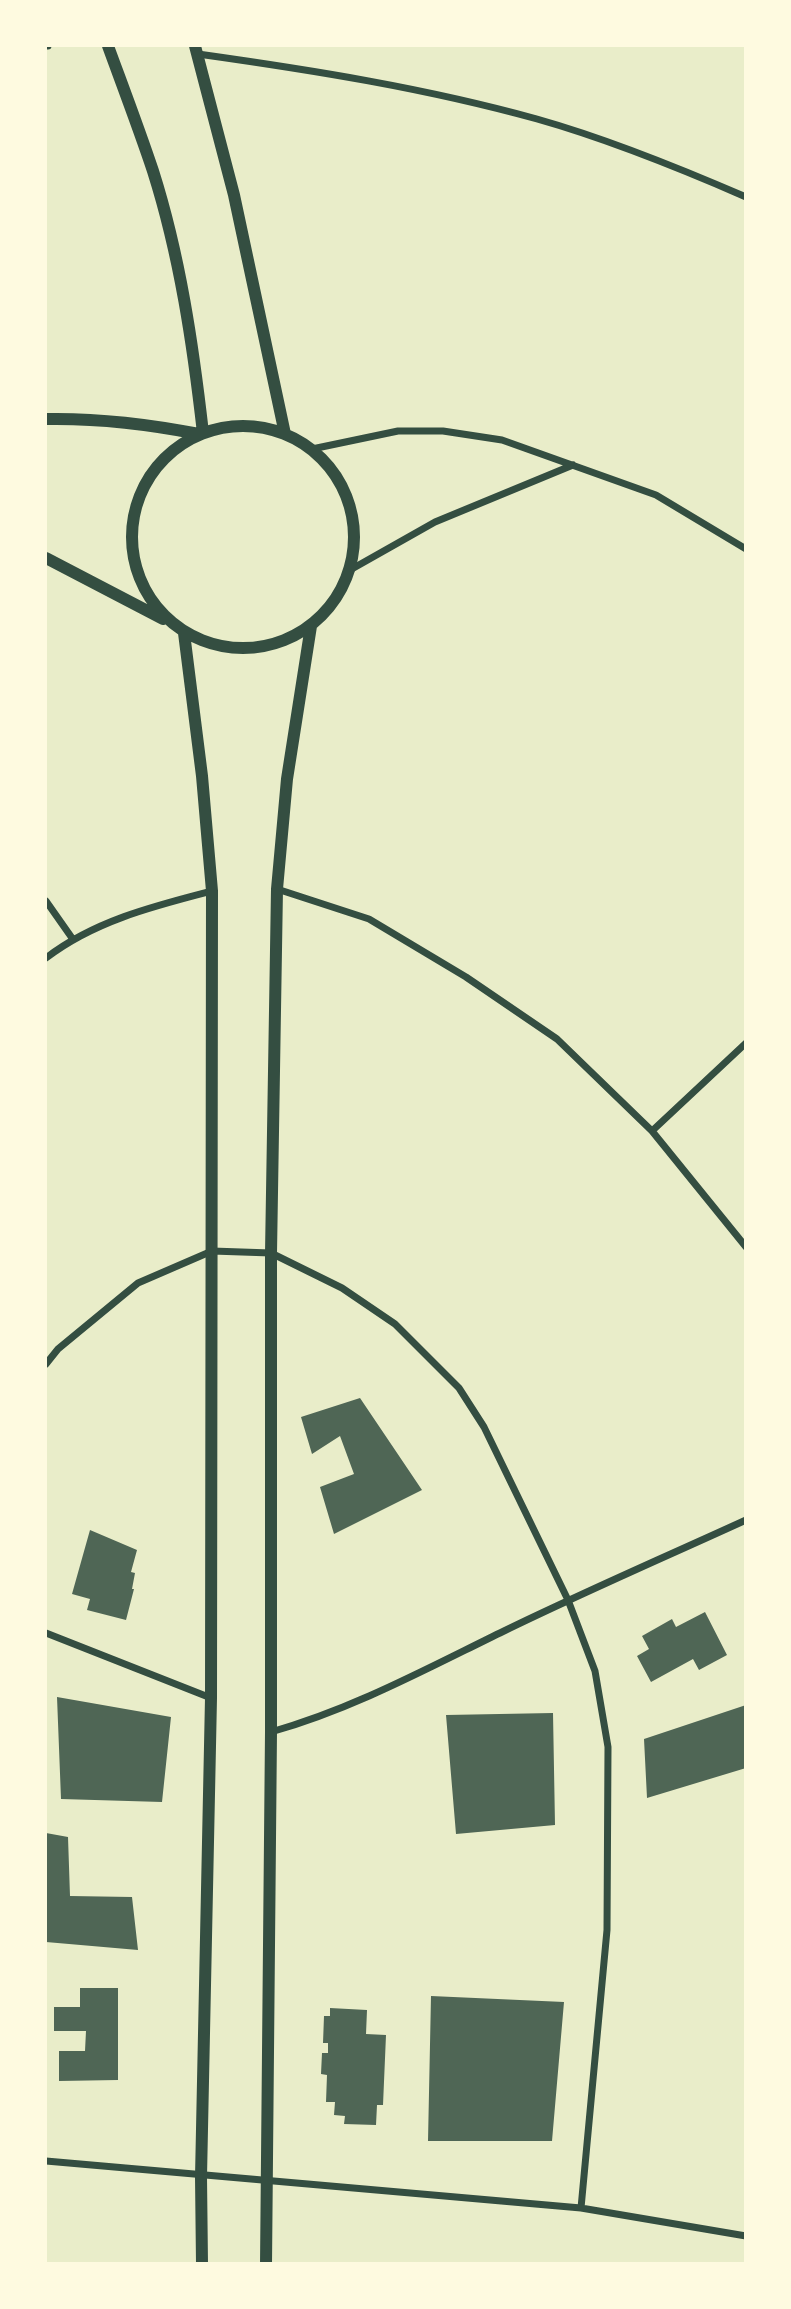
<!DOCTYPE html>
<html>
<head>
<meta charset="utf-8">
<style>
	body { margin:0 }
	#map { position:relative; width:791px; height:2309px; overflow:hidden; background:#e9edc9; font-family:Overpass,sans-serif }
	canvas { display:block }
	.frame { position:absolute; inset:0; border:47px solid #fefae0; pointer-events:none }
</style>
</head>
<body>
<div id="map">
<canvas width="791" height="2309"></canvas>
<div class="frame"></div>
</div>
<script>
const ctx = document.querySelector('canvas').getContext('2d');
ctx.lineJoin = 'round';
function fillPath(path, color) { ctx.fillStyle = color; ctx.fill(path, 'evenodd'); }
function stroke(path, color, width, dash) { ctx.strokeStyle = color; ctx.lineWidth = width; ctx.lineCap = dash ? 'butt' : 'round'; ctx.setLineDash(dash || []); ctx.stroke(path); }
fillPath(new Path2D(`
	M360,1398L422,1490L334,1534L320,1487L354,1474L340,1436L312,1454L301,1417Z
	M90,1530L137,1550L131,1572L135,1573L132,1589H134L126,1620L87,1610L90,1599L72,1594Z
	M705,1612L727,1655L699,1670L693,1659L651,1682L637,1656L649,1649L642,1636L672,1619L676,1627Z
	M57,1697L171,1717L162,1802L61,1799Z
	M746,1705V1768L647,1798L644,1739Z
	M553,1713L555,1825L456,1834L446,1715Z
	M46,1833L68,1837L70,1896L132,1897L138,1950L46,1942Z
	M80,1988H118V2080L59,2081V2051H85L86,2031H54V2007H80Z
	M431,1996L564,2002L552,2141H428Z
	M330,2008L367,2010L366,2034L386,2035L383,2105H377L376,2125L344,2124L345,2116L334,2115L335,2102H326L327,2075L321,2074L322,2053H328V2043H323L324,2016H330Z`), '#4f6655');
stroke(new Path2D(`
	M46,46H48
	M198,54C312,70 425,88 537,119C608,139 677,167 746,197
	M312,449L398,431H443L502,440L656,495L746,549
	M350,570L435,522L573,465
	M277,889L369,919L466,977L557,1039L652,1131L746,1247
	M46,901L72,938
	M46,958C94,921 154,906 212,891
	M652,1131L746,1043
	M46,1364L58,1349L138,1283L212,1251L271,1253L342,1288L395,1324L459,1388L484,1427L568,1600L595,1671L608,1747L607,1930L581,2208
	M46,1633L211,1698
	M271,1732C353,1709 428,1668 504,1631C584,1592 665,1557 746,1520
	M46,2161L581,2208L746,2236`), '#344e41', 7);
stroke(new Path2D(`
	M108,46C123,87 139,129 153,171C180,256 193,345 203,433
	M195,46L234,195L285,434
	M46,419C98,418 148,424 199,434
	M132 537a111 111 0 1 1 222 0a111 111 0 1 1-222 0Z
	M46,558L163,619
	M184,633L202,776L212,891L211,1698L201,2177L202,2264
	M266,2264L271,1732V1253L277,889L287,779L311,626`), '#344e41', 12);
</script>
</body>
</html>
